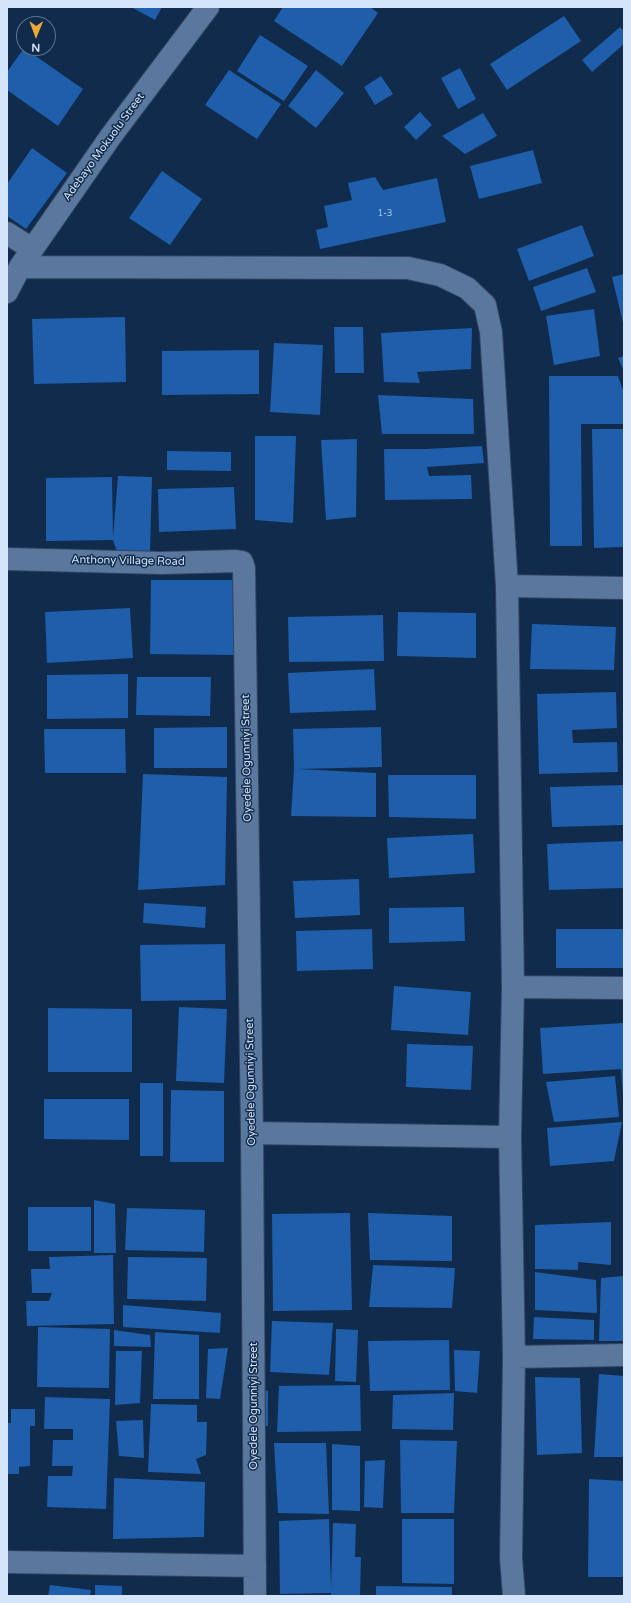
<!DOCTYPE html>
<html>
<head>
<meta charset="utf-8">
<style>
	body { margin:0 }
	#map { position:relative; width:631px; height:1603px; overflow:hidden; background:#112b4c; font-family:"Varela Round",sans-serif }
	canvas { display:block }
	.frame { position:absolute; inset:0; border:8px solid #d4e4fa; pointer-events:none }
	.north { position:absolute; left:16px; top:16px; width:40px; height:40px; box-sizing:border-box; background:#112b4c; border:1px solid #5f7592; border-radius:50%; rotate:181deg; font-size:11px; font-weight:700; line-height:16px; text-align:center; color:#d4e4fa }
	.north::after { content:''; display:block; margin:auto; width:14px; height:18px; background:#eca93a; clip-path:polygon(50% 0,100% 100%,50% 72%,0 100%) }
</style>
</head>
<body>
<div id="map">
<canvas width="631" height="1603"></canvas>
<div class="frame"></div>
<div class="north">N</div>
</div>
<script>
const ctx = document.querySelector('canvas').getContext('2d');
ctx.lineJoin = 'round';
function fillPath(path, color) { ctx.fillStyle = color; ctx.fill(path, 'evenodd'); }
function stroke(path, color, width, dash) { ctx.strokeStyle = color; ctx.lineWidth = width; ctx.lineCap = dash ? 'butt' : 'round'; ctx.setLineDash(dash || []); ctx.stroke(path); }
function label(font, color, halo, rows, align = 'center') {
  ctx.font = font + ' "Varela Round",sans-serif'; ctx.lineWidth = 3; ctx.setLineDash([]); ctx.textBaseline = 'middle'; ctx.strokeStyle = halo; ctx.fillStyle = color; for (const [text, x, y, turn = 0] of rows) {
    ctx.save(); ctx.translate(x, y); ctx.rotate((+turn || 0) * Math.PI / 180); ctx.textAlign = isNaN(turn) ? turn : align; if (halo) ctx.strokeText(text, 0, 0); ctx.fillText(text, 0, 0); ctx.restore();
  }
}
fillPath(new Path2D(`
	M131,7H162L155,20Z
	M283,7H370L378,13L342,66L274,21Z
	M564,16L581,41L507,90L490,64Z
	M620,27L624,31V44L592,72L582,60Z
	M260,35L308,66L284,101L237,71Z
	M24,48L83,89L58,126L7,90V72Z
	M460,68L476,99L458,109L441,78Z
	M229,70L281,104L257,139L205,105Z
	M316,70L344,93L316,128L288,106Z
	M381,76L393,94L375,105L364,87Z
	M420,112L432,125L416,140L404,127Z
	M483,113L497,136L465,154L442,136Z
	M32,148L67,173L26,229L7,216V184Z
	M533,150L542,183L479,199L470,166Z
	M162,171L202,199L170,245L129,218Z
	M375,177L383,190L437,178L446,222L320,249L316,230L328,227L324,206L352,200L348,183Z
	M582,225L594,256L529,281L517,249Z
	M587,268L596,292L541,311L533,287Z
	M624,274V323H623L612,277Z
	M594,309L600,356L554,365L546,316Z
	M125,317L126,382L34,384L32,319Z
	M334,327H363L364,373H335Z
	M472,328L471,369L417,372L420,383L384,382L381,333Z
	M274,343L323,345L320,415L270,412Z
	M259,350V394L162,395V351Z
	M624,356V371L618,358Z
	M549,376H618L624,393V424H581L582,546H550Z
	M378,395L473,399L474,434H382Z
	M592,429H624V547L594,548Z
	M255,436H296L293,523L255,520Z
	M357,439L356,517L326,520L321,440Z
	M482,446L484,463L427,467L429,476L471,475L472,499L385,500L384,449H426Z
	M167,451L231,452V471L167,470Z
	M118,476L152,477L150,553L117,552L113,540L46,541V478L112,477L113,538Z
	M234,487L236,529L159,532L158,489Z
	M151,580H237L236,655L150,654Z
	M130,608L133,658L47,663L45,612Z
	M398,612L476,613V658L397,656Z
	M383,615L384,661L289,662L288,617Z
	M532,624L616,627L614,670L530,669Z
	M374,669L376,710L290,713L288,673Z
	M128,674V718L47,719V675Z
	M137,677H211L210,716L136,715Z
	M616,692L617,728L572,730L573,743L617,742L618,772L539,774L537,694Z
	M227,727V768H154V728Z
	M381,727L382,767L298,769L376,773V817L291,816L294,769L293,729Z
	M44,729H125L126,773H45Z
	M143,774L227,777L225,885L138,890Z
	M388,775H476V819L389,817Z
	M624,785V825L552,827L550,787Z
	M473,834L475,873L389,878L387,838Z
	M624,841V888L549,890L547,844Z
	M359,879L360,915L295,918L293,881Z
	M144,903L206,907L205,928L143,923Z
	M464,907L465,941L389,943V908Z
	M372,929L373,969L297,971L296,931Z
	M556,929H624V968H556Z
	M225,944L226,1000L141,1001L140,945Z
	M394,986L471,992L468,1035L391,1030Z
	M179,1007L227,1009L224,1083L176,1081Z
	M48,1008L132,1009V1072H48Z
	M624,1023V1097H623L621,1069L543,1074L540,1028Z
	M407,1044L473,1046L471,1090L406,1087Z
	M615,1076L619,1117L554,1122L546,1082Z
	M140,1083H163V1156H140Z
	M171,1090L224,1091V1162H170Z
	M44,1099H129V1140L44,1139Z
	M622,1122L614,1161L550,1166L547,1128Z
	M94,1200L115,1204L116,1253H94Z
	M28,1207H91V1251H28Z
	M127,1208L205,1210L204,1252L125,1250Z
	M350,1213L352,1310L273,1311L272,1214Z
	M368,1213L452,1216V1261L370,1260Z
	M611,1222V1265L578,1262V1270L535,1269V1225Z
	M113,1255L114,1324L27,1326L26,1301H49L52,1293H32L31,1269H50L49,1257Z
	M128,1257L207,1258L206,1301L127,1299Z
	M373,1265L455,1268L452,1308L369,1307Z
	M535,1272L596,1280L597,1313L535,1310Z
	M623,1276L624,1341H599L601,1278Z
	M123,1305L221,1313L220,1333L123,1327Z
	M534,1317L594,1320V1340L533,1339Z
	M272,1321L333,1323L329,1375L270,1372Z
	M38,1327L110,1329L109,1388L37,1387Z
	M336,1329L358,1330L356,1382L335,1381Z
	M114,1330L150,1335L151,1347L114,1346Z
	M155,1332L199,1335V1399H153Z
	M449,1340L450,1390L370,1391L368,1341Z
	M228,1348L220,1399L206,1398L208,1349Z
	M454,1350L480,1351L477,1393L455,1391Z
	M116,1351H142L140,1403L115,1405Z
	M599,1374L624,1376V1457H594Z
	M535,1377L580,1378L582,1453L537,1455Z
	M360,1385L361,1431L277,1432L279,1386Z
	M257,1389L268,1391V1426H257Z
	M454,1393L453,1430L392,1429L393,1395Z
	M45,1397L110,1399L106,1509L47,1507L48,1476H72L73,1466H52L53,1440H73V1429H44Z
	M151,1404L197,1405V1422H207L206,1455L196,1459L201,1474L148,1472Z
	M11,1409H35V1426H30V1466L19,1467V1474H7V1423H11Z
	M143,1420L144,1458L119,1456L116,1421Z
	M400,1440L457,1441L454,1513H401Z
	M274,1443H326L329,1514L278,1513Z
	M332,1444L360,1446V1511L332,1510Z
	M385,1460L383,1508L364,1507L365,1461Z
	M114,1478L205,1482L204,1537L113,1539Z
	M589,1479L624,1481V1577H588Z
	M329,1519L331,1588L333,1523L356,1524L355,1557H361L360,1596H331V1593L280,1594L279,1521Z
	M402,1519H454V1584L402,1583Z
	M50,1585L91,1590L90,1596H48Z
	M95,1585L122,1586V1596H95Z
	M376,1586L452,1587V1596H376Z`), '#1e5eaa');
const street = new Path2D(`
	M7,233L32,249
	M20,267L408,268L440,275L467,288L485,305L491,332L507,586L513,987L510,1137L514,1357L511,1558L514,1596
	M7,292L20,267L111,136L208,7
	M7,559L161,563L236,561L242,562L244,568L252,1133L255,1596
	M507,586L624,588
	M513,987L624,988
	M252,1133L510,1137
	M514,1357L624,1355
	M7,1562L255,1566`);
stroke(street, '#334461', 24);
stroke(street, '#5a779e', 22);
label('9px', '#a6c2e6', null, [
	["1-3",385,214]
]);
label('11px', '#d4e4fa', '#112b4c', [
	["Adebayo Mokuolu Street",104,147,-54],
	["Anthony Village Road",128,561,1],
	["Oyedele Ogunniyi Street",247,758,-91],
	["Oyedele Ogunniyi Street",251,1082,-91],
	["Oyedele Ogunniyi Street",254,1406,-90]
]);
</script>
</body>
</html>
